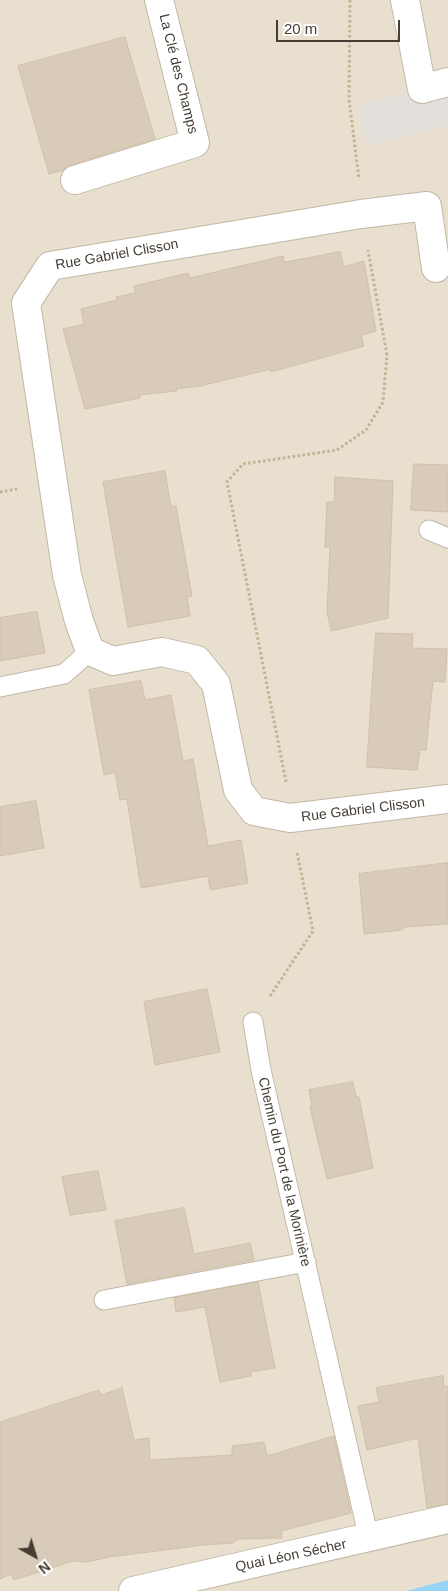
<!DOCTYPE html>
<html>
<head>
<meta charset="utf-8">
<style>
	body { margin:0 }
	#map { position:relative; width:448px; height:1591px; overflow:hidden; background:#f3ede2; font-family:Helvetica,sans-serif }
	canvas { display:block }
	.north { position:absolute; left:10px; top:1531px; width:50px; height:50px; -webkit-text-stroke:4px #fff; paint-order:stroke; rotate:141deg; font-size:14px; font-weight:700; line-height:20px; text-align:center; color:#453d32 }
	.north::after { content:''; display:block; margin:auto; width:18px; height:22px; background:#453d32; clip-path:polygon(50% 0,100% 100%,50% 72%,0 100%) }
	.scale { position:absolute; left:276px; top:20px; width:124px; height:22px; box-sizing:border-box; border:2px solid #453d32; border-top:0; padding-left:6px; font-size:15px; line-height:18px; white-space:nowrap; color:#453d32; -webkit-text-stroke:4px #fff; paint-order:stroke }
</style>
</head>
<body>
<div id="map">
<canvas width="448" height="1591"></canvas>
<div class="north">N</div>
<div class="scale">20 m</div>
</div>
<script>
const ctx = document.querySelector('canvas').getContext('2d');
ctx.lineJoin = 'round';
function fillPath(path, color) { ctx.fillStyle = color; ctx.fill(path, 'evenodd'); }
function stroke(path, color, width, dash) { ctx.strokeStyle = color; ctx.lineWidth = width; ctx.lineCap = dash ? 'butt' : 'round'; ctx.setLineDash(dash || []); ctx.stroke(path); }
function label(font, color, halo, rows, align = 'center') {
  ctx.font = font + ' Helvetica,sans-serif'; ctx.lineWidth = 4; ctx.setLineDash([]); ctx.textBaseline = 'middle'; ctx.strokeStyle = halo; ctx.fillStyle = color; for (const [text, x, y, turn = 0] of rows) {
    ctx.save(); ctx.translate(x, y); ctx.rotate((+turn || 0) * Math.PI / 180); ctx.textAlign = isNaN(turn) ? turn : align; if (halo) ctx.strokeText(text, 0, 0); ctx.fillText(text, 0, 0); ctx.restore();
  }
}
fillPath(new Path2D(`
	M0,0H448V1580L406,1591H0Z`), '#e8dfcf');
fillPath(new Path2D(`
	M448,82V125L367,146L357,105Z`), '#e3e0db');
fillPath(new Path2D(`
	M448,1580V1591H406Z`), '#96d3f8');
const building = new Path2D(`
	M125,37L155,139L70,165L63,170L49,174L18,66Z
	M340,252L344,267L364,261L376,331L361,335L364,346L271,372V369L200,386L176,389L177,391L139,395L140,398L85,409L63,329L84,324L81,309L117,300L116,297L135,293L134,286L188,273L190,278L283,256L284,262Z
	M414,464L448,465V512L411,510Z
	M165,471L171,507L176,506L192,596L187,597L190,616L128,627L103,482Z
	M335,477L393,481L388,618L331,631L327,612L330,547H325L327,502H334Z
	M37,612L45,653L0,661V618Z
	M376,633L413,634L412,648L447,649L445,682L433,681L426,750H420L417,770L367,767Z
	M141,681L145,700L171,695L183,761L193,759L208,846L241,840L248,883L210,890L208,876L141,888L127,799L120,800L115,772L104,775L89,690Z
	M36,801L44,848L0,856V807Z
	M448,863V924L403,927V930L364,934L359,874Z
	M207,989L220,1052L155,1065L144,1002Z
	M353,1082L356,1097H359L373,1168L327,1179L310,1107H312L309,1090Z
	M98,1171L106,1210L70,1215L62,1177Z
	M184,1208L194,1254L250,1243L254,1260L127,1284L115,1221Z
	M258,1282L275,1368L250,1372L251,1376L220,1382L205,1307L176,1312L174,1298Z
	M443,1376L444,1387L448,1386V1504L427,1508L418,1438L367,1450L358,1406L379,1402L376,1388Z
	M122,1388L134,1440L149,1438L150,1460L232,1455V1446L264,1442L267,1456L334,1436L351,1513L281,1531L282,1538L238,1539L233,1543L204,1545L109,1557L87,1562L73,1561L14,1580L11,1574L0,1579V1422L99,1390L101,1395Z`);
fillPath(building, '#d9cbb9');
stroke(building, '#d2c0a8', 1);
const lane = new Path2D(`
	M429,530L448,538
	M0,687L64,674L90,651
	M253,1022L261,1070L369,1539
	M104,1300L306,1262`);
const street = new Path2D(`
	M405,0L422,89L448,82
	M75,180L195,143L159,0
	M436,268L427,206L361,214L50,266L26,303L67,575L79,621L90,651L113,661L162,652L197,660L216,684L238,790L254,811L290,818L448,799
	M133,1591L448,1519`);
stroke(lane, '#c2b8a7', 21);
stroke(street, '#c2b8a7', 30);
stroke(new Path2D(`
	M350,0L349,99L359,179
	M0,492L17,489
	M286,782L227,482L243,464L337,450L366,430L383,402L387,355L368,250
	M270,996L313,931L297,852`), '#c3b193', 3, [2.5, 2.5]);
stroke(lane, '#fff', 19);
stroke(street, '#fff', 28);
label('14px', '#453d32', '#fff', [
	["La Clé des Champs",178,74,76],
	["Rue Gabriel Clisson",117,255,-10],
	["Rue Gabriel Clisson",363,810,-7],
	["Chemin du Port de la Morinière",284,1172,77],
	["Quai Léon Sécher",291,1556,-12]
]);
</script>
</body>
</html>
